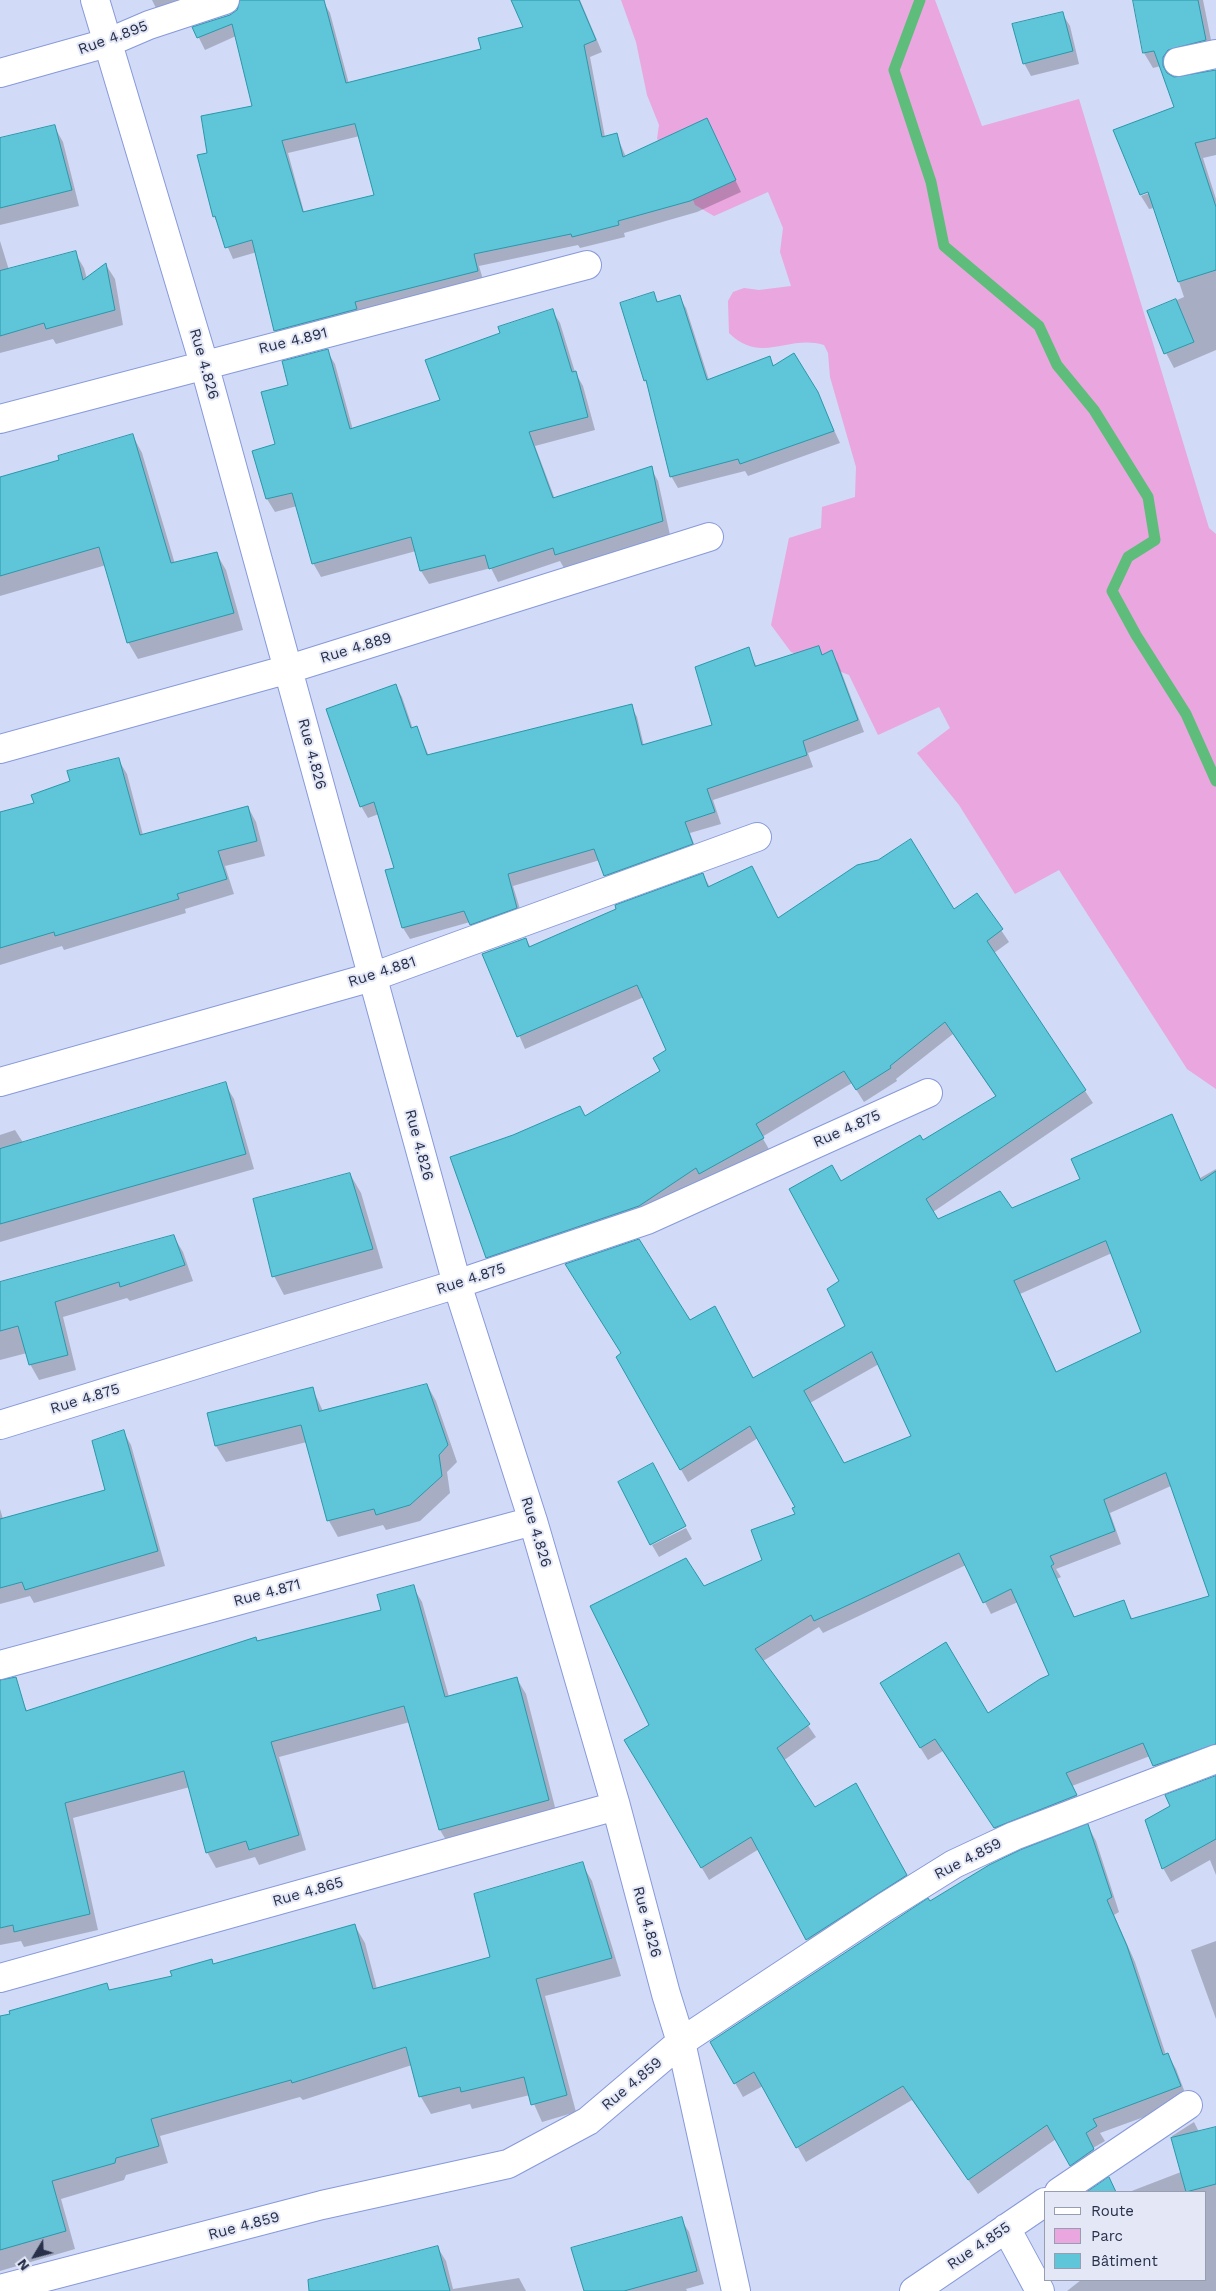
<!DOCTYPE html>
<html>
<head>
<meta charset="utf-8">
<style>
	body { margin:0 }
	#map { position:relative; width:1216px; height:2291px; overflow:hidden; background:#d1daf6; font-family:"Work Sans",sans-serif }
	canvas { display:block }
	.legend { position:absolute; left:1044px; top:2191px; width:162px; height:90px; box-sizing:border-box; background:#e3e7f6; border:1px solid #989eb1; margin:0; padding:6px 9px; list-style:none; font-size:15px; color:#28304a }
	.legend li { display:flex; align-items:center; gap:10px; height:25px }
	.legend b { width:25px; border:1px solid #989eb1 }
	.north { position:absolute; left:10px; top:2231px; width:50px; height:50px; -webkit-text-stroke:4px #e3e7f6; paint-order:stroke; rotate:233deg; font-size:14px; font-weight:700; line-height:20px; text-align:center; color:#28304a }
	.north::after { content:''; display:block; margin:auto; width:18px; height:22px; background:#28304a; clip-path:polygon(50% 0,100% 100%,50% 72%,0 100%) }
</style>
</head>
<body>
<div id="map">
<canvas width="1216" height="2291"></canvas>
<ul class="legend">
<li><b style="height:6px;background:#fff"></b>Route</li>
<li><b style="height:14px;background:#e9a6df"></b>Parc</li>
<li><b style="height:14px;background:#5fc5d8"></b>Bâtiment</li>
</ul>
<div class="north">N</div>
</div>
<script>
const ctx = document.querySelector('canvas').getContext('2d');
ctx.lineJoin = 'round';
function fillPath(path, color) { ctx.fillStyle = color; ctx.fill(path, 'evenodd'); }
function stroke(path, color, width, dash) { ctx.strokeStyle = color; ctx.lineWidth = width; ctx.lineCap = dash ? 'butt' : 'round'; ctx.setLineDash(dash || []); ctx.stroke(path); }
function label(font, color, halo, rows, align = 'center') {
  ctx.font = font + ' "Work Sans",sans-serif'; ctx.lineWidth = 4; ctx.setLineDash([]); ctx.textBaseline = 'middle'; ctx.strokeStyle = halo; ctx.fillStyle = color; for (const [text, x, y, turn = 0] of rows) {
    ctx.save(); ctx.translate(x, y); ctx.rotate((+turn || 0) * Math.PI / 180); ctx.textAlign = isNaN(turn) ? turn : align; if (halo) ctx.strokeText(text, 0, 0); ctx.fillText(text, 0, 0); ctx.restore();
  }
}
fillPath(new Path2D(`
	M621,0H935L982,126L1079,99L1209,528L1216,534V1089L1187,1069L1059,870L1015,894L959,805L917,753L950,728L939,707L878,735L849,675L791,652L771,625L789,538L821,528L822,507L855,497L856,467L830,377L828,353L824,345C788,334 761,365 729,333L728,301L733,292L744,288L759,290L791,286L780,252L783,228L768,192L714,216L695,205L673,150L657,139L659,125L647,95L636,42Z`), '#e9a6df');
fillPath(new Path2D(`
	M152,0H217L161,18Z
	M241,0L323,1L330,13L349,84L482,50L525,28L513,0H580L602,52L590,57L605,137L616,134L626,157L707,120L741,192L697,212L624,233L625,237L580,248L578,245L479,266L484,283L282,342L276,330L257,252L233,259L214,216L208,154L253,107L236,36L205,50L194,28L237,12ZM360,136L375,196L304,212L288,153Z
	M1134,0H1203L1214,55L1171,72V77L1216,71V155L1203,158L1216,199V350L1174,368L1166,353L1149,312L1184,297L1154,208L1149,209L1141,196L1154,191L1175,107L1161,66L1153,68L1144,53Z
	M1062,13L1070,26L1079,64L1031,76L1024,63Z
	M54,126L63,142L79,206L0,225V140Z
	M0,241L9,270L75,253L84,268L87,279L106,265L115,279L123,325L56,344L53,339L0,353Z
	M653,294L659,303L679,297L686,308L709,380L769,358L775,367L817,393L840,443L748,476L745,471L678,488L671,476L649,388L645,380Z
	M552,310L560,323L575,372L583,386L595,430L535,446L555,499L651,468L658,481L670,535L564,568L560,561L498,582L491,568L429,584L421,571L416,551L321,577L313,563L297,506L275,512L267,499L254,452L277,445L289,386L327,351L335,364L353,430L441,400L502,334Z
	M133,436L142,453L175,564L216,553L226,570L243,630L138,659L128,642L106,565L0,596V478L61,461Z
	M818,647L823,656L831,652L838,663L864,732L808,753L813,767L713,800L721,824L690,833L698,855L612,887L600,860L513,886L523,919L478,935L470,922L410,939L403,928L387,871L396,869L379,814L368,818L361,806L395,685L402,697L413,729L417,728L429,756L631,706L637,717L644,746L713,726L748,649L757,667Z
	M118,759L127,774L143,835L248,807L256,822L265,856L225,866L234,894L185,909L186,913L64,950L62,946L0,965V813L36,804L71,782Z
	M752,867L778,920L954,911L977,894L1009,942L994,953L1093,1103L933,1212L937,1220L1011,1210L1082,1180L1171,1115L1200,1178L1216,1169V1759L1161,1778L1150,1756L1072,1786L1083,1808L1003,1840L943,1751L928,1760L888,1696L988,1715L1051,1676L1018,1602L991,1614L966,1565L823,1633L819,1627L763,1661L816,1737L783,1761L814,1809L856,1785L913,1888L815,1952L759,1849L709,1880L626,1740L651,1725L703,1588L764,1561L796,1515L797,1507L758,1438L688,1482L617,1357L690,1321L753,1379L846,1327L841,1281V1182L923,1142L996,1097L953,1034L896,1079L897,1081L864,1102L852,1083L762,1137L770,1151L647,1218L494,1270L487,1257L513,1136L585,1117L662,1071L668,1051L644,997L525,1049L484,954L526,939L531,948L703,875L710,887ZM1112,1253L1143,1333L1057,1373L1020,1294ZM879,1364L913,1436L844,1465L810,1403ZM1171,1486L1210,1597L1133,1620L1123,1601L1075,1618L1057,1579L1061,1577L1056,1569L1121,1544L1110,1513Z
	M225,1084L234,1099L254,1169L0,1242V1135L15,1130L24,1144Z
	M350,1174L361,1193L383,1268L284,1295L274,1276Z
	M174,1237L183,1252L193,1281L130,1301L127,1298L63,1317L76,1370L39,1380L30,1364L27,1353L0,1360V1283Z
	M427,1385L436,1401L457,1462L447,1472L450,1493L420,1521L386,1530L383,1525L338,1537L329,1521L307,1442L226,1462L216,1446L209,1414L312,1388L323,1411Z
	M123,1431L131,1445L165,1566L34,1603L30,1596L0,1604V1509L3,1519L107,1490Z
	M686,1528L692,1539L659,1557L652,1545Z
	M413,1587L422,1602L449,1697L517,1679L526,1694L557,1815L449,1845L440,1830L410,1722L279,1757L306,1850L259,1865L255,1857L216,1868L207,1852L190,1787L73,1818L98,1930L24,1947L21,1941L0,1945V1711L23,1704L28,1712L258,1642L382,1611Z
	M1216,1777V1875L1210,1860L1171,1882L1163,1868L1172,1807Z
	M1088,1826L1096,1841L1119,1912L1114,1915L1135,1962L1166,2055H1168L1176,2069L1190,2106L1166,2109L1100,2133L1105,2141L1093,2148L1102,2164L1079,2179L1056,2139L978,2194L912,2100L806,2162L763,2086L743,2097L712,2042L930,1902Z
	M582,1864L592,1881L621,1976L545,1996L576,2112L542,2122L530,2095L472,2109L470,2104L431,2114L421,2097L412,2065L303,2100L300,2097L160,2136L168,2163L126,2175L124,2180L61,2199L75,2249L0,2271V2018L106,1985L110,1991L174,1977L211,1960L214,1965L355,1926L365,1943L377,1989L492,1958Z
	M1216,1941V2019L1191,1950Z
	M1194,2122L1200,2134L1216,2174V2291H1067L1081,2280H1205V2192H1129L1181,2172L1172,2136Z
	M681,2219L689,2232L704,2284L686,2289L687,2291H585Z
	M438,2248L446,2261L453,2289L519,2278L526,2291H345Z`), '#0003');
stroke(new Path2D(`
	M920,0L894,70L931,182L944,246L1039,326L1057,365L1094,410L1148,497L1155,540L1128,557L1112,591L1136,635L1186,714L1216,781`), '#5fbd7b', 11);
const building = new Path2D(`
	M240,0H324L346,83L481,49L478,38L523,27L511,0H579L596,40L584,45L602,137L617,133L623,157L707,118L736,180L690,201L618,221L619,225L572,237L571,234L474,254L478,271L355,302L357,309L274,331L252,240L225,248L215,216L213,217L197,155L207,153L201,116L252,106L232,24L197,38L192,27L230,15L237,10ZM355,124L374,195L303,212L282,141Z
	M1133,0H1198L1206,40L1168,50L1163,57V66L1167,73L1174,77L1216,70V138L1195,143L1216,207V270L1178,282L1148,192L1140,195L1113,130L1174,107L1154,51L1143,53Z
	M1063,12L1073,51L1023,64L1012,24Z
	M55,125L72,190L0,208V138Z
	M76,251L83,280L106,263L115,310L46,329L44,323L0,336V271Z
	M654,292L657,302L680,295L707,380L770,356L773,366L794,353L818,392L834,431L740,464L738,459L670,477L646,380L644,381L620,303Z
	M1176,299L1194,342L1164,354L1147,311Z
	M553,309L572,372L576,371L588,417L529,432L553,498L652,466L663,521L555,555L553,548L489,569L485,555L420,571L411,537L312,564L292,493L266,499L252,451L275,444L261,392L288,385L282,361L328,349L350,429L440,400L425,360L500,333L498,327Z
	M133,434L171,563L217,552L234,613L127,643L99,547L0,576V477L59,460L58,456Z
	M819,646L822,655L832,650L858,720L803,741L807,755L707,789L715,812L685,822L693,844L604,876L594,849L508,874L517,908L470,925L464,911L402,928L385,870L394,868L374,802L360,807L326,709L396,684L411,728L417,726L427,755L632,704L642,745L712,725L695,667L749,647L755,666Z
	M119,758L140,835L248,806L257,841L218,851L227,879L177,894L179,899L55,936L54,932L0,948V812L34,803L31,795L70,781L67,771Z
	M911,839L954,909L977,893L1003,929L987,941L1086,1090L926,1199L938,1219L1000,1191L1012,1208L1080,1179L1071,1159L1172,1114L1201,1181L1216,1171V1744L1153,1766L1143,1743L1066,1773L1077,1795L994,1828L935,1739L920,1748L880,1683L946,1642L988,1713L1040,1679L1049,1675L1011,1589L983,1603L959,1553L814,1621L811,1615L755,1649L810,1724L777,1748L815,1807L856,1783L907,1875L806,1940L751,1837L701,1868L624,1740L649,1725L590,1606L686,1558L704,1586L762,1560L751,1530L795,1514L792,1508L795,1507L750,1426L680,1470L616,1357L621,1353L565,1264L639,1239L690,1320L715,1306L753,1378L845,1326L827,1289L839,1281L789,1189L832,1165L841,1181L920,1135L923,1140L996,1096L945,1022L890,1066L891,1068L856,1090L844,1071L756,1124L764,1138L699,1174L696,1168L639,1206L486,1258L450,1157L513,1135L580,1106L585,1116L660,1071L653,1058L666,1050L637,985L517,1037L482,954L526,938L529,947L616,909L615,905L703,873L708,887L752,866L778,918L857,865L878,860ZM1106,1241L1141,1332L1056,1372L1014,1281ZM872,1352L911,1436L844,1463L804,1391ZM1166,1473L1209,1596L1131,1619L1124,1600L1074,1617L1051,1566L1054,1564L1050,1556L1115,1531L1104,1500Z
	M226,1082L246,1154L0,1224V1149Z
	M350,1173L373,1249L272,1277L253,1199Z
	M174,1235L185,1265L120,1287L119,1282L55,1302L68,1355L29,1365L18,1326L0,1331V1282Z
	M427,1384L448,1445L439,1455L442,1476L410,1505L376,1515L374,1509L327,1521L301,1425L215,1446L207,1413L313,1387L319,1411Z
	M124,1430L158,1551L25,1590L22,1582L0,1588V1519L105,1490L92,1441Z
	M653,1463L686,1526L650,1545L618,1482Z
	M414,1585L445,1697L517,1677L549,1800L439,1830L404,1706L271,1742L299,1835L249,1850L246,1841L206,1853L184,1771L65,1803L90,1914L14,1932L13,1925L0,1928V1680L16,1677L26,1711L256,1637L257,1641L381,1610L377,1595Z
	M1216,1776V1839L1162,1869L1145,1820L1170,1806L1165,1795Z
	M1088,1824L1112,1897L1107,1900L1127,1946L1163,2055L1168,2053L1181,2086L1093,2119L1097,2126L1086,2133L1094,2149L1070,2166L1047,2125L968,2180L903,2086L796,2148L754,2072L734,2084L710,2042L928,1898L930,1901L989,1865L1020,1850Z
	M583,1862L612,1958L536,1979L567,2095L531,2105L524,2077L461,2092L460,2087L419,2097L406,2047L292,2083L291,2080L151,2119L159,2146L116,2158L115,2163L52,2181L66,2231L0,2250V2016L10,2014L9,2011L107,1983L109,1990L172,1976L170,1971L212,1959L213,1964L355,1924L373,1989L490,1957L474,1894Z
	M1216,2127V2184L1186,2192L1171,2138Z
	M1109,2177L1116,2192H1087Z
	M682,2217L697,2271L624,2291H584L571,2248Z
	M438,2246L450,2291H309L308,2280Z`);
fillPath(building, '#5fc5d8');
stroke(building, '#2997aa', 1);
const minor = new Path2D(`
	M95,0L204,364L457,1284L533,1521L616,1806L666,1994L681,2042L736,2291
	M1178,62L1216,54
	M0,73L107,43L149,25L225,0
	M0,419L587,265
	M0,749L289,669L709,537
	M0,1082L372,977L757,837
	M0,1425L457,1284L647,1220L928,1093
	M0,1665L533,1521
	M0,1978L616,1806
	M1059,2192L1188,2105
	M1006,2228L1040,2291
	M0,2289L322,2205L508,2164L588,2121L681,2042L885,1907L954,1864L1014,1836L1216,1759
	M914,2291L1045,2202`);
stroke(minor, '#8799da', 30);
stroke(minor, '#fff', 28);
label('15px', '#28304a', '#e3e7f6', [
	["Rue 4.895",113,38,-20],
	["Rue 4.891",293,341,-14],
	["Rue 4.826",204,364,74],
	["Rue 4.889",356,648,-17],
	["Rue 4.826",312,754,75],
	["Rue 4.881",382,972,-18],
	["Rue 4.875",847,1129,-24],
	["Rue 4.826",419,1145,75],
	["Rue 4.875",471,1279,-18],
	["Rue 4.875",85,1399,-17],
	["Rue 4.826",536,1532,73],
	["Rue 4.871",267,1593,-15],
	["Rue 4.859",968,1859,-27],
	["Rue 4.865",308,1892,-16],
	["Rue 4.826",647,1922,75],
	["Rue 4.859",632,2084,-40],
	["Rue 4.859",244,2226,-15],
	["Rue 4.855",979,2246,-34]
]);
</script>
</body>
</html>
